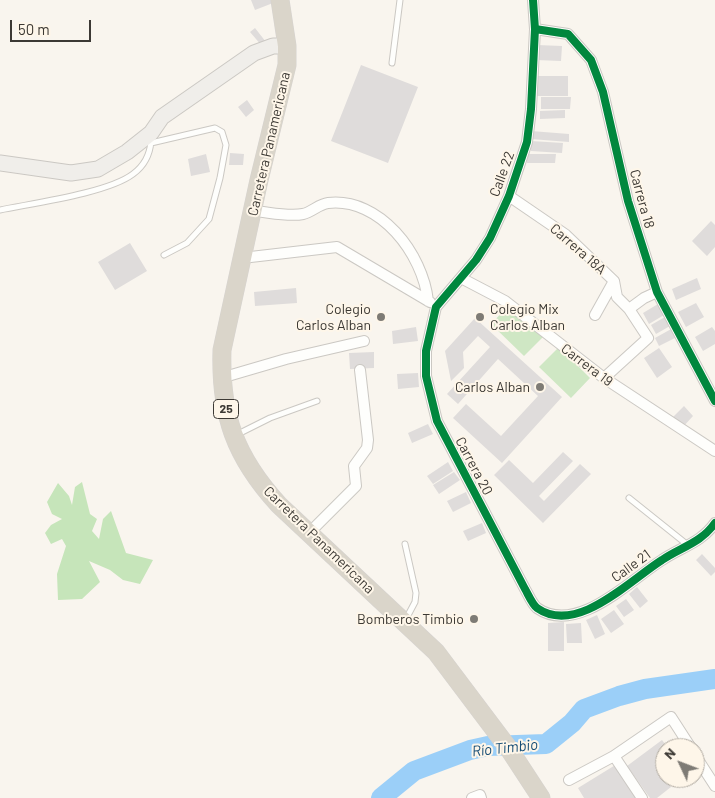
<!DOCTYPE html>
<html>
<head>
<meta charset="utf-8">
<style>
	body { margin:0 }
	#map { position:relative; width:715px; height:798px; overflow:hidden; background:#f9f5ee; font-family:Barlow,sans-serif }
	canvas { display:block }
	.north { position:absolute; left:655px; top:738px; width:50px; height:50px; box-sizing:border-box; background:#fef6e9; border:1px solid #b0aaa1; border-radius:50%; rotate:313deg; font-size:14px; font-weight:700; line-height:20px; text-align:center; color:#3c3934 }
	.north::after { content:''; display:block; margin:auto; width:18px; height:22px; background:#7e7b75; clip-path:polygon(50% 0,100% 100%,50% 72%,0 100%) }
	.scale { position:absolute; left:10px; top:20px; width:81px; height:22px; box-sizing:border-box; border:2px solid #3c3934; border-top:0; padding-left:6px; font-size:15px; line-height:18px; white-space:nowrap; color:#3c3934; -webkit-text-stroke:4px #fef6e9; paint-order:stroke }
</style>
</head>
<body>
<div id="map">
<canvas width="715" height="798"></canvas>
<div class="north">N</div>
<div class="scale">50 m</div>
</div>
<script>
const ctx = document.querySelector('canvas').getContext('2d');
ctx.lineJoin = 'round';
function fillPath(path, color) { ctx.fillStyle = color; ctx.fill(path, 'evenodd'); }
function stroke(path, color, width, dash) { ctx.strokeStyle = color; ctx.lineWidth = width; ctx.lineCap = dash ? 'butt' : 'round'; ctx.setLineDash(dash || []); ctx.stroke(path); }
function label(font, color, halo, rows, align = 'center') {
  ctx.font = font + ' Barlow,sans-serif'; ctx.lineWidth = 4; ctx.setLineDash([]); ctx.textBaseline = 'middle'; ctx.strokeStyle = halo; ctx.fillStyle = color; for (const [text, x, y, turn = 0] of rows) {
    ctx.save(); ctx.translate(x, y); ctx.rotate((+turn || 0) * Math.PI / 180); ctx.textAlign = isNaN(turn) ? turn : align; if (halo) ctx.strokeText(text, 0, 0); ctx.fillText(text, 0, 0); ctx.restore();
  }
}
fillPath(new Path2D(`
	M509,305L543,337L524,356L491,324Z
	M559,347L590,378L571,398L539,367Z`), '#cfe7c4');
fillPath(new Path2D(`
	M82,482L90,514L97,519L92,531L99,539L103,519L111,511L126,553L153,560L140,584L123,580L110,570L89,561L100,582L82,599L58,600L57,574L66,546L62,539L51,544L45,533L51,525L62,519L52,514L47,502L58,483L69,496L72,505L75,487Z`), '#c6e5ba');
stroke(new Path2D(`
	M381,798L414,771L470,750L488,746L546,744L572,723L584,709L619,696L645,689L715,679`), '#9bcff8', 20);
fillPath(new Path2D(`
	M251,0H272L273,3L255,10Z
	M255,28L266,42L262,46L250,32Z
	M537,45L562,46L561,61L536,60Z
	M361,65L418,87L388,163L331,141Z
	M537,76H568V96H537Z
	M541,97H571L570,109H541Z
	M247,100L254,110L246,117L238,107Z
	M565,110V118L540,119V111Z
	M531,131L569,134V142L531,139Z
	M531,141L563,143L562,153L531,151Z
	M230,153L244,154L243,165H229Z
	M206,154L210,172L191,176L188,159Z
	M527,154H556L555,163H527Z
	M711,221L715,225V247L707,256L692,241Z
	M130,243L147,271L115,290L98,262Z
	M697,278L701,289L676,300L672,289Z
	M296,288L297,303L255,306L254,292Z
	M696,303L704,317L686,327L678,312Z
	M658,304L664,315L649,324L643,313Z
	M665,317L670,326L656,334L651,325Z
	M475,318L562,397L502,463L453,418L466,404L501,436L538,396L498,359L458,404L447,394L490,347L478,336L463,352L464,368L451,381L445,351Z
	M416,327L418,341L393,344L392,331Z
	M712,327L715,331V344L703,351L695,337Z
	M673,328L677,337L659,346L655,338Z
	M659,348L672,367L657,378L644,358Z
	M374,352V368L350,369L349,353Z
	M418,373L419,387L398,389L397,374Z
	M684,406L693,416L682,428L672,418Z
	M428,424L433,434L412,443L408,433Z
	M563,452L573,461L539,496L544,501L580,464L591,474L543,523L494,475L509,460L533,483Z
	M448,462L453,471L433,484L427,476Z
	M454,472L460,480L439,494L433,485Z
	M466,492L471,503L453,512L447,501Z
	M482,523L486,533L468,541L463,531Z
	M702,554L715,568V572L711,576L696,560Z
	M637,587L648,601L640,608L629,594Z
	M626,599L634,610L624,617L616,606Z
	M614,610L624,624L611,633L601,619Z
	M597,615L605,634L595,639L586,620Z
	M564,622V651H548V623Z
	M581,623L582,643H567L566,624Z
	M662,740L668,748H665V763L658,768L671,787L657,798H650L627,766Z
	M617,764L637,798H584L578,788Z`), '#dfdcdb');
const service = new Path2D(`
	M392,63L400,0
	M151,143L215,128L222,132L226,145L220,178L209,219L187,243L164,255
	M0,210C34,203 108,193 133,174C144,166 150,154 151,141
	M236,435L270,418L317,401
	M629,498L689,546
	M405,544L416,593L415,602L406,619`);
const minor = new Path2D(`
	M533,0L535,29L531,109L527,142L509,196L490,238L476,260L436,307L426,351V376L437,421L525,589C528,594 532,604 537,608C577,636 630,580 662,560C681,547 701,543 715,523
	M535,29L568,34L591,60L603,92L628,201L657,292L715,401
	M509,196L566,235L614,281L617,297L629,309L648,338L604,378
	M253,211C268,212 288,217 303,214C312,212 319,204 328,203C380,197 423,254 428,301
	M242,258L337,247L430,302
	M461,278L505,301L604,378L715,451
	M629,309L644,298L657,292
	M595,315L614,281
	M221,378L286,359L364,341
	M309,533L356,486L354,466L367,448L368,440L360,370
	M695,755L715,786
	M614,756L642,798
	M569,780L614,756L671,717L691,748
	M472,798L480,795L481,798`);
const secondary = new Path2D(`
	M0,163L71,173L98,169L127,152L151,133L162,117L254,53L273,46H287`);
const trunk = new Path2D(`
	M280,0L287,46V65L259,180L222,350C220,415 235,457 279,505L436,652L509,749L541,798`);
stroke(service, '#cbc8c3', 7);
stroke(minor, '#cbc8c3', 12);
stroke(secondary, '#cbc8c3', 17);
stroke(trunk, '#d6d3d0', 19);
stroke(service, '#fefefc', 5);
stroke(minor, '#fefefc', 10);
stroke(secondary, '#f0eeea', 15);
stroke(trunk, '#dad5ca', 18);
stroke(new Path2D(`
	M533,0L535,29L531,109L527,142L509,196L490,238L476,260L436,307L426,351V376L437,421L525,589C528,594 532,604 537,608C577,636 630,580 662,560C681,547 701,543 715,523
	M535,29L568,34L591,60L603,92L628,201L657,292L715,401`), '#00873e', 8);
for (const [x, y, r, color] of [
	[381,317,5,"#7e7b75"],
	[480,317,5,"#7e7b75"],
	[540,387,5,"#7e7b75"],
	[474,619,5,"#7e7b75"]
]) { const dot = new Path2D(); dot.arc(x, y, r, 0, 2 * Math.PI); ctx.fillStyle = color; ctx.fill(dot); stroke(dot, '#fef6e9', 2); }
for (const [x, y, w] of [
	[226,409,25]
]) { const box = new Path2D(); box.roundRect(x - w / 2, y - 9.5, w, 19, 4); ctx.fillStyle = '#fef6e9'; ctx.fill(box); stroke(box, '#3c3934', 1); }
label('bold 12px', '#3c3934', null, [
	["25",226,409]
]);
label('14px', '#3c3934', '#fef6e9', [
	["Carretera Panamericana",269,144,-77],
	["Calle 22",502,174,-70],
	["Carrera 18",642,199,75],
	["Carrera 18A",578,249,41],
	["Carrera 19",587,365,37],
	["Carrera 20",474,466,62],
	["Carretera Panamericana",319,540,44],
	["Calle 21",631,566,-36]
]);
label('14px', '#3c3934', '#fef6e9', [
	["Colegio",371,309],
	["Carlos Alban",371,325],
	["Colegio Mix",490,309,"left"],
	["Carlos Alban",490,325,"left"],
	["Carlos Alban",530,387],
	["Bomberos Timbio",464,619]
], 'right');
label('italic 15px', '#164d75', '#fef6e9', [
	["Río Timbio",505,748,-6]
]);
</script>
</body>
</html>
